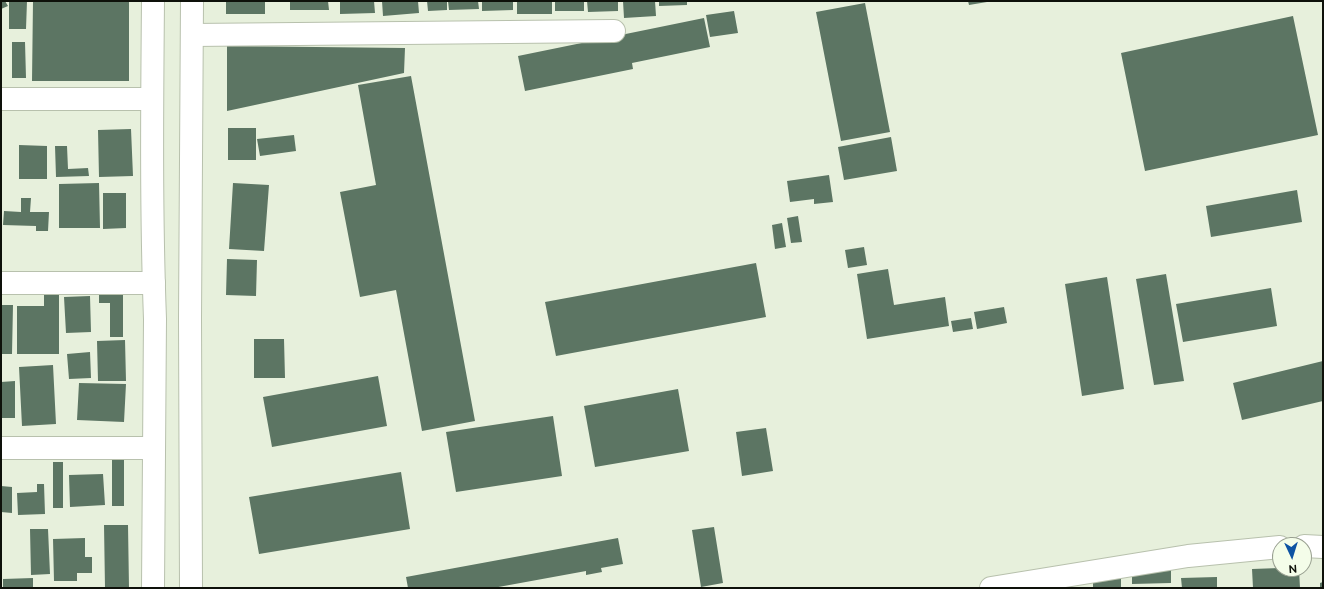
<!DOCTYPE html>
<html>
<head>
<meta charset="utf-8">
<style>
	body { margin:0 }
	#map { position:relative; width:1324px; height:589px; overflow:hidden; background:#e7f0dc; font-family:Raleway,sans-serif }
	canvas { display:block }
	.frame { position:absolute; inset:0; border:2px solid #0e110a; pointer-events:none }
	.north { position:absolute; left:1272px; top:537px; width:40px; height:40px; box-sizing:border-box; background:#f4fde9; border:1px solid #989f90; border-radius:50%; rotate:176deg; font-size:11px; font-weight:700; line-height:16px; text-align:center; color:#0e110a }
	.north::after { content:''; display:block; margin:auto; width:14px; height:18px; background:#0d53a3; clip-path:polygon(50% 0,100% 100%,50% 72%,0 100%) }
</style>
</head>
<body>
<div id="map">
<canvas width="1324" height="589"></canvas>
<div class="frame"></div>
<div class="north">N</div>
</div>
<script>
const ctx = document.querySelector('canvas').getContext('2d');
ctx.lineJoin = 'round';
function fillPath(path, color) { ctx.fillStyle = color; ctx.fill(path, 'evenodd'); }
function stroke(path, color, width, dash) { ctx.strokeStyle = color; ctx.lineWidth = width; ctx.lineCap = dash ? 'butt' : 'round'; ctx.setLineDash(dash || []); ctx.stroke(path); }
fillPath(new Path2D(`
	M1,1H5L8,6L1,9Z
	M9,1H27L26,29H9Z
	M33,1H129V81H32Z
	M226,1H265V14H226Z
	M290,1H328L329,10H290Z
	M340,1H374L375,13L340,14Z
	M382,1H418L419,13L383,16Z
	M427,1H447V10L428,11Z
	M448,1H478L479,9L449,10Z
	M482,1H513V10L482,11Z
	M517,1H552V14H517Z
	M555,1H584V11H555Z
	M587,1H618V11L588,12Z
	M623,1H655L656,16L624,18Z
	M659,1H687V5L659,6Z
	M968,1H987V2L969,5Z
	M865,3L890,132L841,141L816,12Z
	M734,11L738,33L710,37L706,15Z
	M1293,16L1318,135L1145,171L1121,53Z
	M704,18L710,47L632,63L633,69L525,91L518,56Z
	M12,42H25L26,78H12Z
	M227,46L405,48L404,73L227,111Z
	M411,76L475,421L422,431L396,290L360,297L340,192L376,185L358,85Z
	M228,128H256V160H228Z
	M131,129L133,176L99,177L98,130Z
	M294,135L296,151L260,156L257,139Z
	M891,137L897,171L844,180L838,147Z
	M19,145L47,146V179H19Z
	M55,146H67L68,169L88,168L89,176L56,177Z
	M829,175L833,202L814,204V199L790,202L787,181Z
	M99,183L100,228H59V184Z
	M233,183L269,185L264,251L229,249Z
	M1297,190L1302,222L1211,237L1206,206Z
	M103,193H126V228L103,229Z
	M21,198H31L30,212H49L48,231H36V226L3,225L4,211L21,212Z
	M798,216L802,242L791,243L787,218Z
	M782,223L786,247L775,249L772,225Z
	M864,247L867,265L848,268L845,250Z
	M227,259L257,260L256,296L226,295Z
	M756,263L766,317L556,356L545,302Z
	M888,269L894,305L945,297L949,326L867,339L857,274Z
	M1166,274L1184,381L1154,385L1136,279Z
	M1107,277L1124,389L1082,396L1065,284Z
	M1271,288L1277,326L1183,342L1176,304Z
	M59,291V354H17V306H44V292Z
	M99,295H123V337H110V303H99Z
	M90,296L91,332L66,333L64,297Z
	M1,305H13L12,354H1Z
	M1004,307L1007,323L977,329L974,312Z
	M971,318L973,329L953,332L951,321Z
	M254,339H284L285,378H254Z
	M125,340L126,381H98L97,341Z
	M90,352L91,378L69,379L67,354Z
	M1323,361V401L1242,420L1233,383Z
	M53,365L56,424L22,426L19,367Z
	M378,376L387,426L272,447L263,397Z
	M15,381V418H1V382Z
	M79,383L126,384L124,422L77,420Z
	M678,389L689,451L595,467L584,406Z
	M553,416L562,476L456,492L446,432Z
	M766,428L773,471L742,476L736,432Z
	M124,456V506H112V457Z
	M53,462H63V508H53Z
	M401,472L410,529L259,554L249,497Z
	M103,474L105,505L70,507L69,475Z
	M37,484H44L45,514L18,515L17,493L37,492Z
	M1,486L12,487V513L1,512Z
	M104,525H128L129,588H105Z
	M714,527L723,583L701,587L692,530Z
	M30,529H48L50,574L31,575Z
	M85,538V557H92V573H77V581H54L53,539Z
	M618,538L623,564L601,568L602,572L586,575V571L493,588H408L406,577Z
	M1280,568V569H1299L1300,588H1253L1252,569Z
	M1132,569H1171V583L1132,584Z
	M1121,577V588H1093V578Z
	M1217,577V588H1182L1181,578Z
	M33,578V588H3V579Z
	M1323,582V588H1320V583Z`), '#5c7563');
const minor = new Path2D(`
	M192,35L614,31
	M1,99H152
	M1,283H154
	M1,448H154
	M1304,546L1323,547
	M991,588L1188,556L1280,547`);
const secondary = new Path2D(`
	M153,588L155,319C151,213 152,107 153,1
	M191,588L190,318L192,1`);
stroke(minor, '#b8c1ad', 24);
stroke(secondary, '#b8c1ad', 24);
stroke(minor, '#fff', 22);
stroke(secondary, '#fff', 22);
</script>
</body>
</html>
